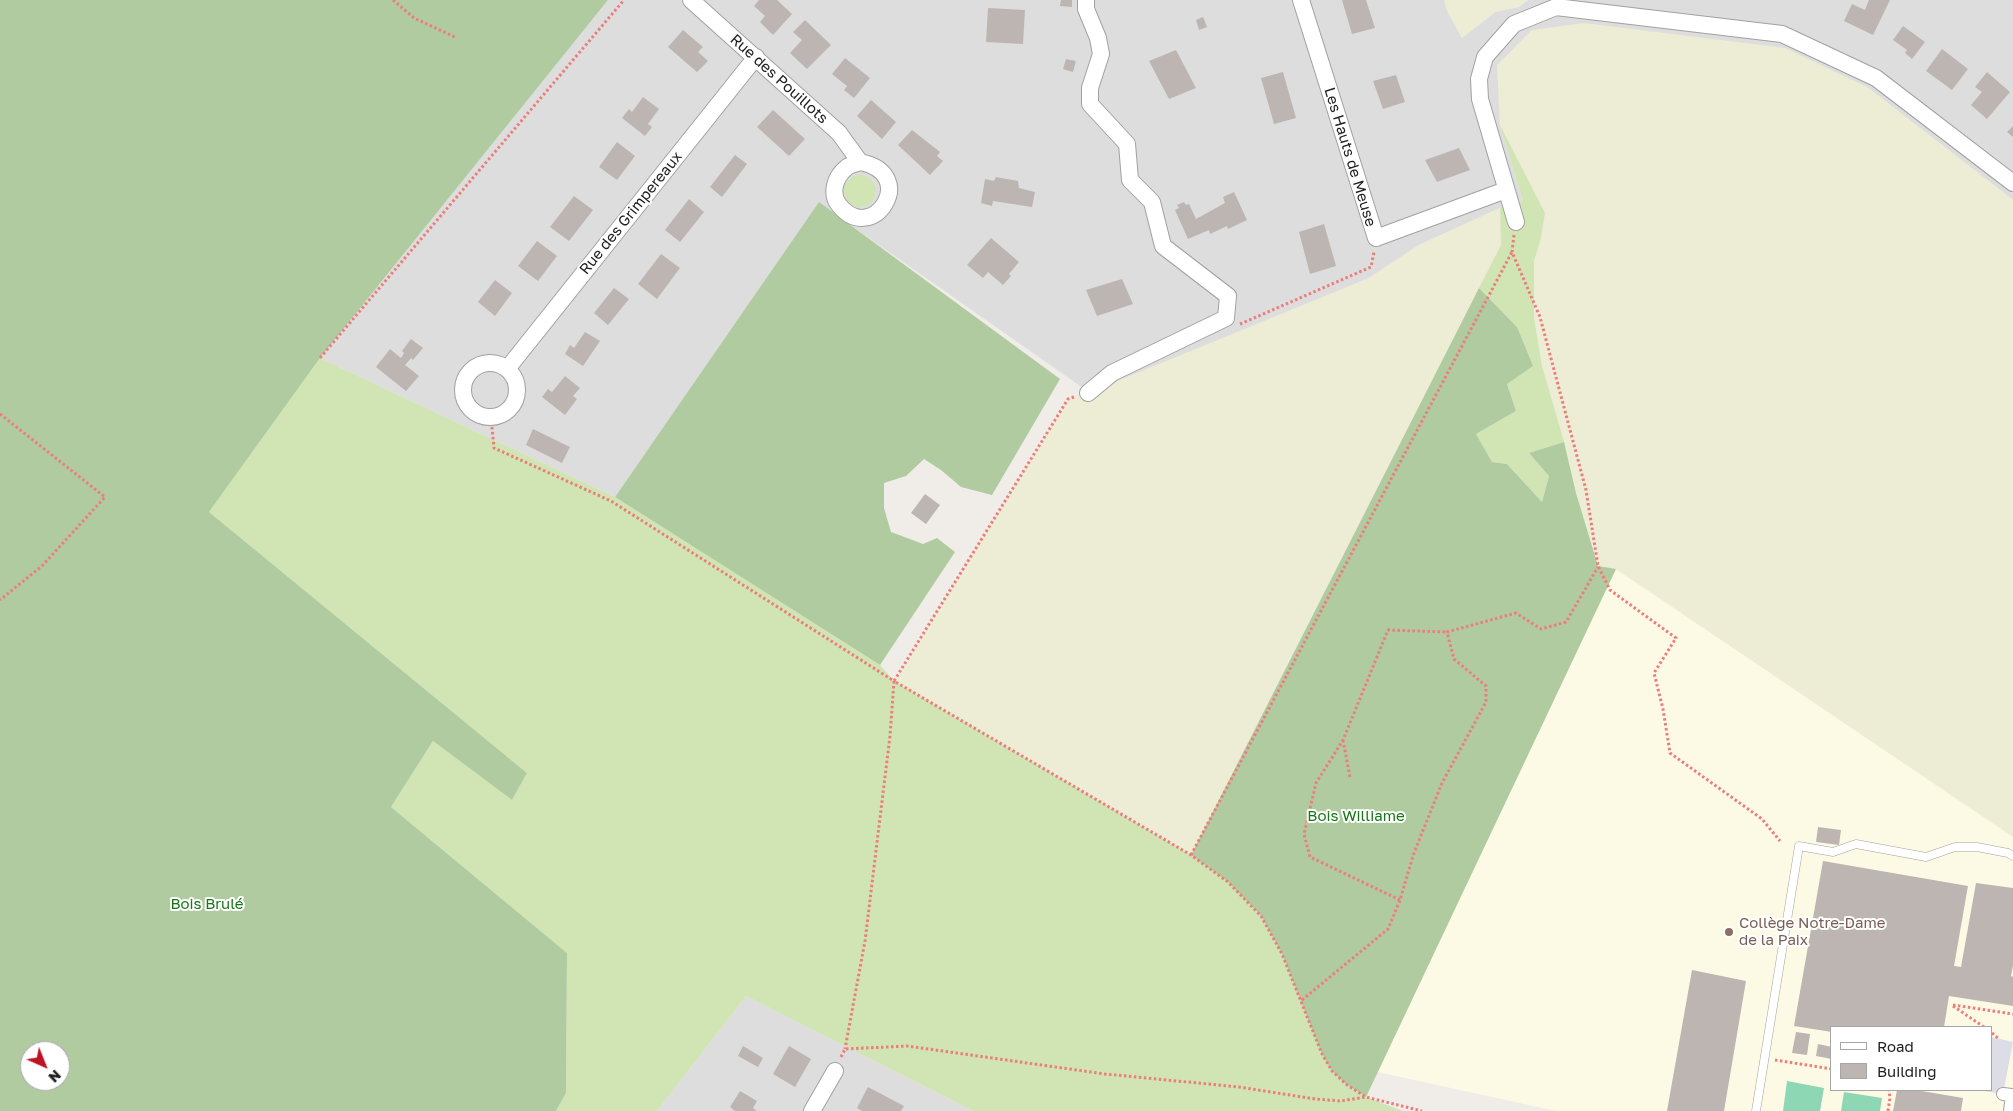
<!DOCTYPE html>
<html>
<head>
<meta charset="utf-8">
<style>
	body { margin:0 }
	#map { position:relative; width:2013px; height:1111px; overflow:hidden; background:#f0ece8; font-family:"Golos Text",sans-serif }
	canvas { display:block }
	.legend { position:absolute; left:1830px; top:1026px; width:162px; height:65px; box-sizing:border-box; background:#fff; border:1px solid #a6a6a6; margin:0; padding:6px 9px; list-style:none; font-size:15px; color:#202020 }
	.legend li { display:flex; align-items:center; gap:10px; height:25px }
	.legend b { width:25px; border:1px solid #a6a6a6 }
	.north { position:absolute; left:20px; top:1041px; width:50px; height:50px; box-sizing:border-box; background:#fff; border:1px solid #a6a6a6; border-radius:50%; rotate:136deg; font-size:14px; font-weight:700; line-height:20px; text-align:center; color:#202020 }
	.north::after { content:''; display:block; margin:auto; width:18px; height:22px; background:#be1323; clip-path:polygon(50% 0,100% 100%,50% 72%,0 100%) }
</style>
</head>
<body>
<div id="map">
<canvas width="2013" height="1111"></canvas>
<ul class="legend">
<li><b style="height:6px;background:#fff"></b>Road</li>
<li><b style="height:14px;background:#bdb5b1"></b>Building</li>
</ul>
<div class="north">N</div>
</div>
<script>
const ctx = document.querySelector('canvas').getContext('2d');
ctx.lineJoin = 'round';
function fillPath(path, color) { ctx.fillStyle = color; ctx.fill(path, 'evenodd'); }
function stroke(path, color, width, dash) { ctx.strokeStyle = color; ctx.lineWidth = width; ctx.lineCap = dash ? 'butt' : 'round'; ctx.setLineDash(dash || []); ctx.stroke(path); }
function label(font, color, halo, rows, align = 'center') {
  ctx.font = font + ' "Golos Text",sans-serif'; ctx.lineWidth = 4; ctx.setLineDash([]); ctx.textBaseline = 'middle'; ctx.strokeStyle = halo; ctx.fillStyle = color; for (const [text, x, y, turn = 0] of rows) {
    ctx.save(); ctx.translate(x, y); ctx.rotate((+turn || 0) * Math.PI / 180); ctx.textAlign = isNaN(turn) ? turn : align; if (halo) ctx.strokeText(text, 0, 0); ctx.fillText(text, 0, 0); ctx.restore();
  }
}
fillPath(new Path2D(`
	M608,0H1444L1462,38L1495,12L1519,7L1528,0H2013V200L1867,87L1500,125L1523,201L1500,208L1419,245L1369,278L1093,395L819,203L615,497L320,358Z
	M746,996L973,1111H657Z`), '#deddde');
fillPath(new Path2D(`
	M1616,569L2013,836V1111H1556L1378,1072ZM1832,1027H1992V1090H1832Z`), '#fcfae4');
fillPath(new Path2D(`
	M1444,0H1528L1519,7L1495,12L1462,38L1447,11Z
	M1584,23L1785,48L1867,87L2013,200V837L1616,569L1598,566L1576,493L1542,366L1534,318V261L1541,238L1545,213L1500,125L1497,65L1532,30Z
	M1500,208L1501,245L1191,855L894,681L1068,399L1088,393L1369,278L1419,245Z`), '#edecd5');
fillPath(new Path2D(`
	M1500,125L1545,213L1541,238L1534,261V318L1542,366L1564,442L1529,453L1549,476L1542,502L1507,464L1492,462L1476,434L1516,411L1507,384L1517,327L1479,288L1501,245L1500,208L1523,201Z
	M844 191a16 16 0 1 1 32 0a16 16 0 1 1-32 0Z
	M320,358L615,497L880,665L894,681L1191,855L1228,882L1261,916L1282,954L1301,1000L1347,1085L1366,1097L1403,1111H973L746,996L657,1111H556L566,1093L567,953L391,807L433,741L512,800L527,773L209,512Z`), '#d0e5b3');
fillPath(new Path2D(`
	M0,0H608L320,358L209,512L527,773L512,800L433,741L391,807L567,953L566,1093L556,1111H0ZM30,1051H60V1081H30Z
	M819,202L1060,379L992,495L961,487L941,470L924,459L906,476L884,483V508L891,532L923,544L937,538L955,552L880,665L615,497Z
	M1479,288L1517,327L1533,366L1507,384L1516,411L1476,434L1492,462L1507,464L1542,502L1549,476L1529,453L1564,442L1576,493L1598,566L1616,569L1366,1097L1347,1085L1332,1071L1322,1054L1282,954L1261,916L1228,882L1191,855Z`), '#b1cba1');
fillPath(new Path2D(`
	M1787,1081L1824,1088L1820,1111H1783Z
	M1844,1092L1882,1098L1880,1111H1841Z`), '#8ed7b4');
fillPath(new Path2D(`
	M1992,1037L2013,1042L2003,1094L1977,1090H1992Z`), '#dcdde6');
fillPath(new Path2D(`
	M759,0H777L792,14L773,35L760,22L765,16L754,6Z
	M1061,0H1072V7L1060,6Z
	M1342,0H1366L1375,28L1352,34Z
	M1869,0H1890L1873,35L1844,21L1852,4L1865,10Z
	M988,8L1025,10L1023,44L986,42Z
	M1203,17L1207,27L1199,30L1196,20Z
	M805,20L831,45L807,69L790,53L802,40L793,32Z
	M1903,26L1925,42L1912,59L1905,53L1907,50L1893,40Z
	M683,30L703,47L698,52L708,61L697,72L668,47Z
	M1942,49L1968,69L1952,90L1926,71Z
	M1176,50L1196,88L1169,99L1149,61Z
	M845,58L870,78L854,98L844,90L847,86L832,74Z
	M1066,59L1076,61L1073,72L1063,69Z
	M1283,72L1296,118L1274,124L1261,78Z
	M1987,72L2010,92L1987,119L1971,105L1982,92L1975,87Z
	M1396,75L1405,102L1383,109L1373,81Z
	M643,97L659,109L648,124L652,127L645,136L622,118L629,109L632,112Z
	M871,100L896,122L882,139L857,116Z
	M773,110L805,139L789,156L757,127Z
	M2013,126V137L2007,132Z
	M912,130L940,152L937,156L943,161L930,175L898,145Z
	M617,142L635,156L617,180L599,167Z
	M1459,148L1470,170L1437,182L1425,160Z
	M735,155L747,164L722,197L710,187Z
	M996,177L1018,181L1019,188L1035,192L1032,207L993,201L992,206L981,203L985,179L994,181Z
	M1234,192L1247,220L1228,229L1227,226L1210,234L1209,230L1188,239L1175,210L1179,208L1177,205L1184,202L1186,205L1189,204L1196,219L1225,203L1223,197Z
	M574,196L593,210L569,241L550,227Z
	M689,199L704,212L680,242L665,230Z
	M1324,224L1336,266L1310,274L1299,232Z
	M991,238L1019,262L1009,274L1011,276L1003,285L988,272L983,278L967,265Z
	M537,241L557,256L538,281L518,266Z
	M661,254L680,268L657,299L638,284Z
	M1122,279L1133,304L1097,316L1086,290Z
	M495,280L512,293L495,316L478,302Z
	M614,288L629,299L608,325L594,313Z
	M585,332L600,341L583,366L565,354L570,345L574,348Z
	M411,339L423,348L413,360L411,358L405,365L419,376L406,391L376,367L390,349L401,358L404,353L402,351Z
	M565,376L580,388L573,396L577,399L565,415L542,397L548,389L552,392Z
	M533,429L570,447L562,463L526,445Z
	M925,494L940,505L926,524L911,513Z
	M1818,827L1841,830L1839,845L1816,842Z
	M1823,861L1968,886L1954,966L1961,967L1976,883L2013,888V965L2011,976L2013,977V1006L1949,996L1944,1027H1832V1032L1794,1026Z
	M1692,970L1746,981L1724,1111H1667Z
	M1796,1032L1810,1034L1807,1055L1792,1053Z
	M1818,1044L1832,1047V1059L1816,1056Z
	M743,1046L763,1058L758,1067L738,1056Z
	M789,1046L811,1059L795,1087L773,1074Z
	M868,1087L904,1106L901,1111H862L857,1108Z
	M1897,1090H1916L1963,1098L1961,1111H1893Z
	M740,1091L757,1101L753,1108L757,1111H735L730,1107Z`), '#bdb5b1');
const service = new Path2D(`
	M1756,1111L1799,846L1833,852L1856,844L1926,857L1955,847H1977L2008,853L2013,856`);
const pedestrian = new Path2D(`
	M2003,1094L2012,1095L2010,1111`);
const minor = new Path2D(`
	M691,0L839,133L860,162C921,174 872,247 839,205C830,194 835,177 846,168C849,165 855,164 860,162
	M1086,0V9L1098,38L1101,54L1090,88V104L1127,144L1130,180L1152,202L1163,246L1228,296L1226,318L1112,373L1088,393
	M1301,0L1376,238L1506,190
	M1516,222L1480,99L1479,79L1485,57L1514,24L1556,7L1782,34L1876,78L2013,183
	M463 390a27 27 0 1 1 54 0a27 27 0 1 1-54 0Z
	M507,369L756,57
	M812,1111L835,1071`);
stroke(service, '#a1a1a1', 9);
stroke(pedestrian, '#a1a1a1', 14);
stroke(minor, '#a1a1a1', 18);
stroke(new Path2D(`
	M393,0L414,18L457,38
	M1514,235L1512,252L1540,317L1586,490L1598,566L1610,590L1676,638L1654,673L1663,709L1670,753L1762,819L1780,841
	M1240,324L1371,267L1374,252
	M320,358L624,0
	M1074,397L1068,399L894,681L1191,855L1228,882L1261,916L1282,954L1322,1054L1332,1071L1347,1085L1366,1097L1422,1111
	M0,414L105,497L42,566L0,600
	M491,417L494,448L611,501L894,681L890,736L865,941L845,1049
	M1343,740L1350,777
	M1191,855L1512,252
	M1400,900L1310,857L1304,834L1316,783L1343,740L1388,630L1447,632
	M1302,1000L1388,929L1400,900L1414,853L1442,783L1486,702V686L1454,659L1447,632L1516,613L1541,629L1566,622L1598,567
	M1953,1005L2013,1014
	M1953,1006L1984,1027
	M1992,1033L1998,1038
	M841,1057L845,1049L907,1046L1105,1074L1239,1087L1315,1099L1341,1101L1366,1097
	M1775,1060L1832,1069
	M1888,1111L1890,1098L1889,1090`), '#ed7d7c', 3, [2.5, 2.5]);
stroke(service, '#fff', 8);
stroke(pedestrian, '#fff', 12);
stroke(minor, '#fff', 16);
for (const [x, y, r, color] of [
	[1729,932,5,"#8d6e63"]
]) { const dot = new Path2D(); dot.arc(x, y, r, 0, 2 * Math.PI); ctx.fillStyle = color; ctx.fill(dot); stroke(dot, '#fff', 2); }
label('15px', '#202020', '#fff', [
	["Rue des Pouillots",779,79,42],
	["Les Hauts de Meuse",1350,157,73],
	["Rue des Grimpereaux",631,213,-51]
]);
label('15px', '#177616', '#fff', [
	["Bois Williame",1356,816],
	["Bois Brulé",207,904]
]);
label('15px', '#785e54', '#fff', [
	["Collège Notre-Dame",1739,923],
	["de la Paix",1739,940]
], 'left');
</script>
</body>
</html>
